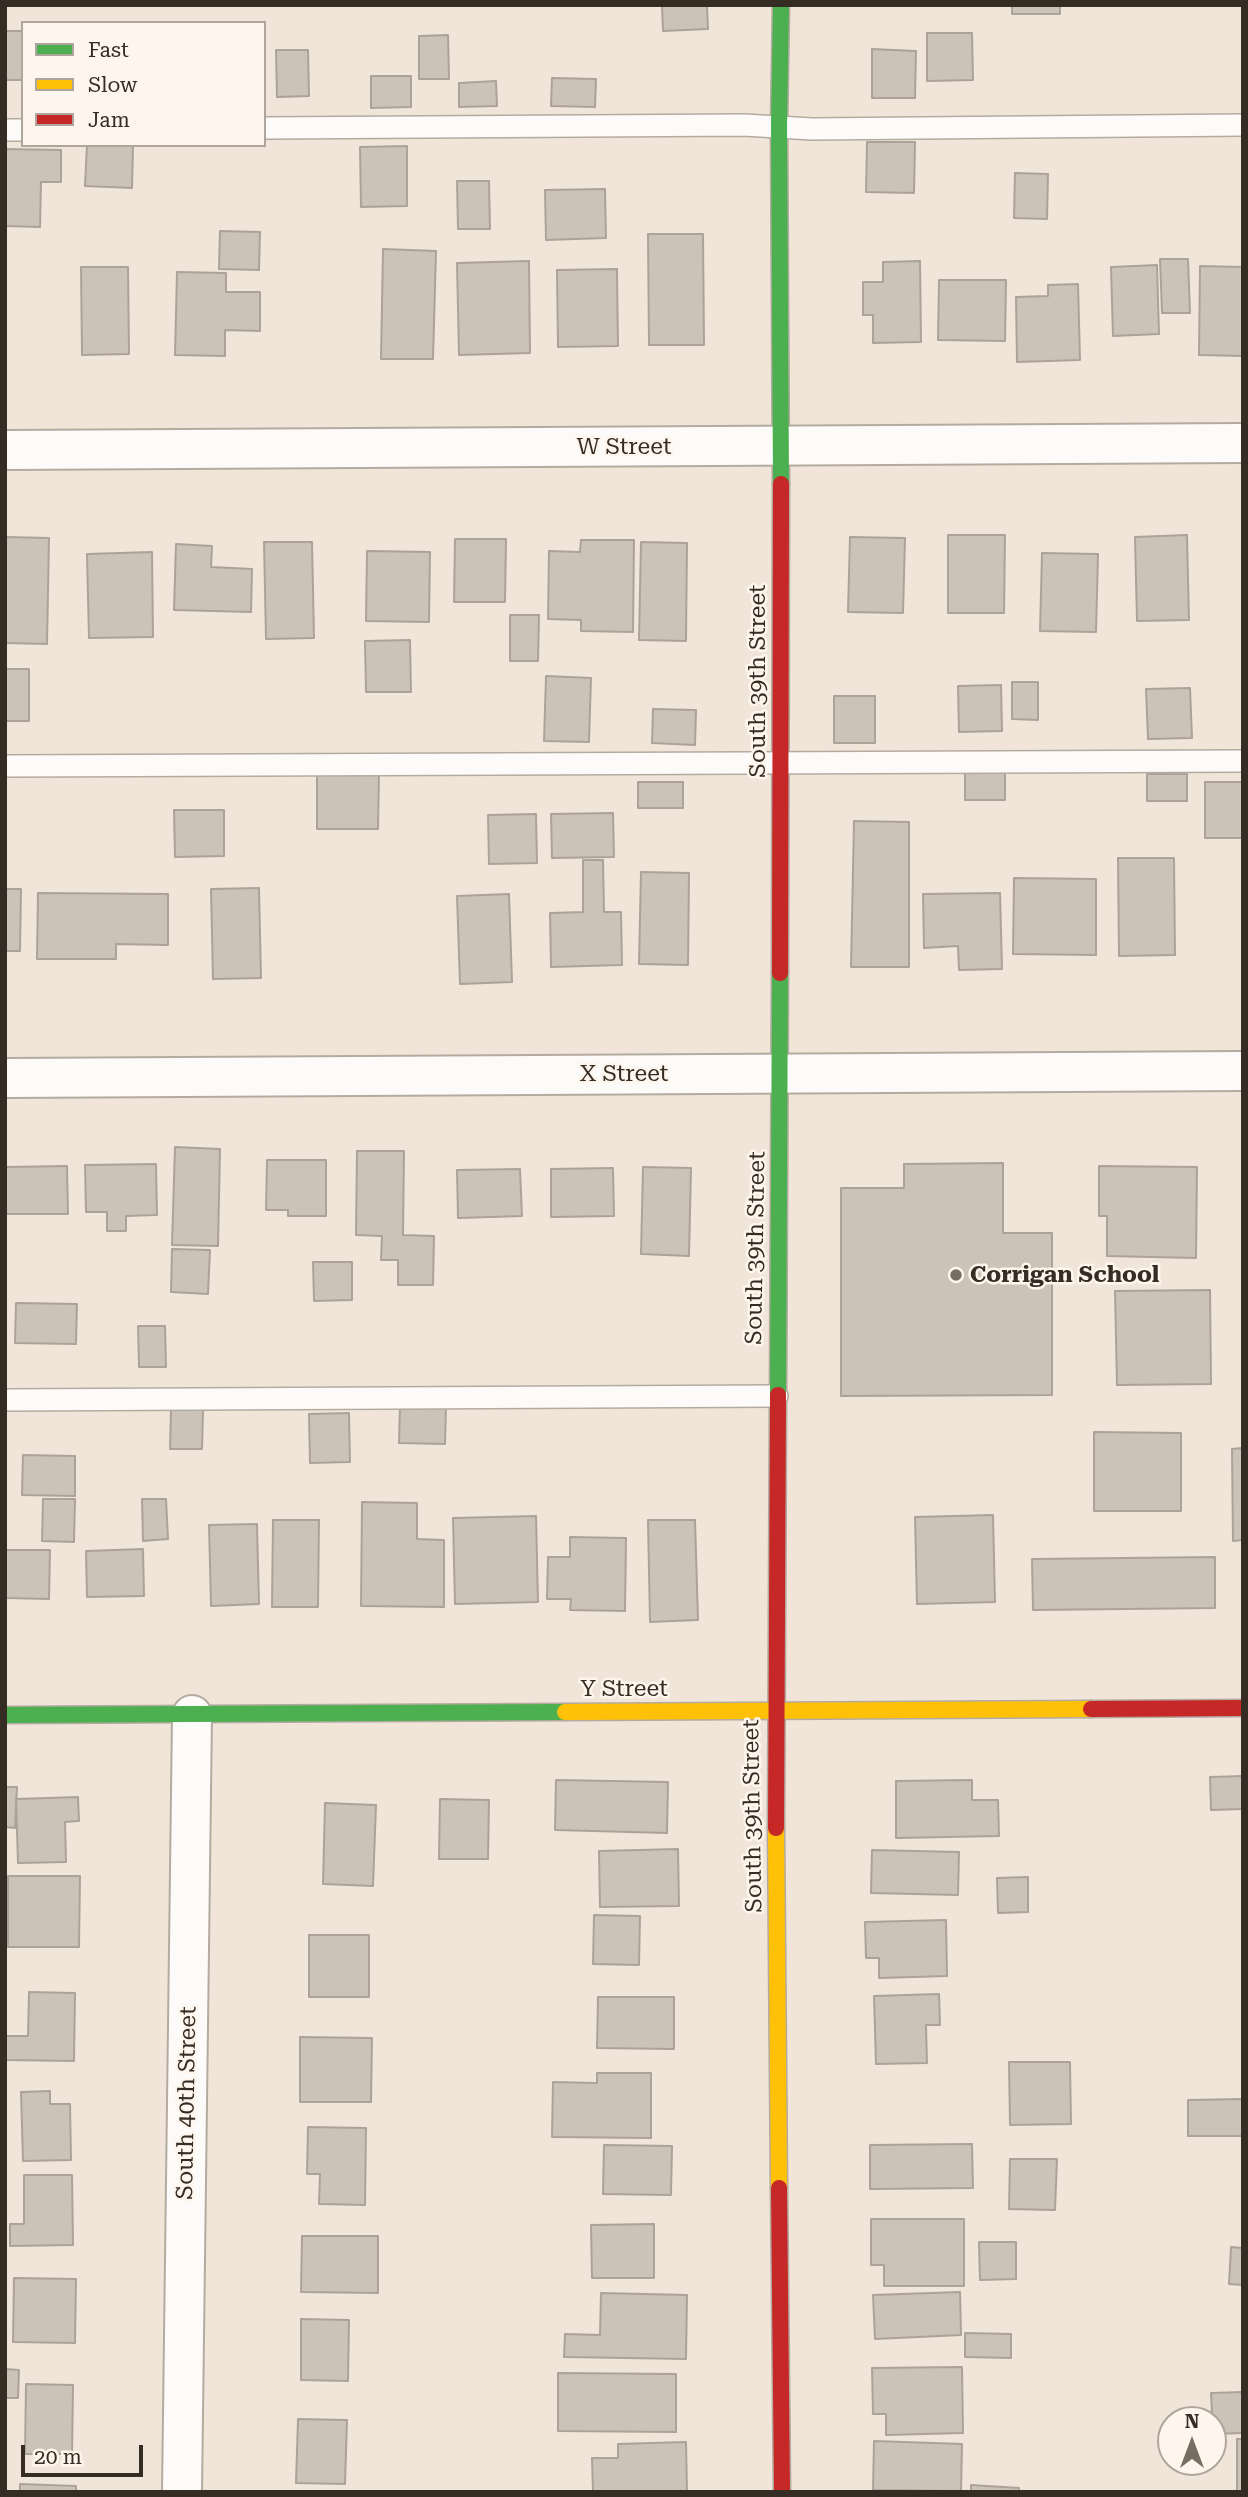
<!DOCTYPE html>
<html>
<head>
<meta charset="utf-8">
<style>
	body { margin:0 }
	#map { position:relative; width:1248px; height:2497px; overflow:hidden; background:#f0e5d8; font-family:"Roboto Serif",serif }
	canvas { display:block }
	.frame { position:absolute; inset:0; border:7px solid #352d24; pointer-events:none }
	.legend { position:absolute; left:21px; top:21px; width:245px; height:126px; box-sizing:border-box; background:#fef6ec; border:2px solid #aea69c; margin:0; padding:9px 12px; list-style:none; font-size:21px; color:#352d24 }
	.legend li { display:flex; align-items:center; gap:14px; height:35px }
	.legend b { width:35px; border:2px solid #aea69c }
	.north { position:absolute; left:1157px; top:2406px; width:70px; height:70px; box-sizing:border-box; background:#fef6ec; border:2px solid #aea69c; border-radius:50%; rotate:0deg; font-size:19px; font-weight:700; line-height:28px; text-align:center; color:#352d24 }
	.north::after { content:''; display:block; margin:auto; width:24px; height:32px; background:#766d63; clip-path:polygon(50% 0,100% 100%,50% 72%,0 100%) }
	.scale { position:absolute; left:21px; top:2445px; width:122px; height:32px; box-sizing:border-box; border:4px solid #352d24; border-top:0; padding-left:9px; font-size:21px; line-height:24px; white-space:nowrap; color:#352d24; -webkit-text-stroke:5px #fef6ec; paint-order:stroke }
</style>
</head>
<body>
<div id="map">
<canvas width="1248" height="2497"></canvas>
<div class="frame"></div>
<ul class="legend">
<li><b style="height:9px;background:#4caf50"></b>Fast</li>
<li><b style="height:9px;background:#ffc107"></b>Slow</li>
<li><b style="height:9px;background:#c62828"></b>Jam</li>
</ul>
<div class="north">N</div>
<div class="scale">20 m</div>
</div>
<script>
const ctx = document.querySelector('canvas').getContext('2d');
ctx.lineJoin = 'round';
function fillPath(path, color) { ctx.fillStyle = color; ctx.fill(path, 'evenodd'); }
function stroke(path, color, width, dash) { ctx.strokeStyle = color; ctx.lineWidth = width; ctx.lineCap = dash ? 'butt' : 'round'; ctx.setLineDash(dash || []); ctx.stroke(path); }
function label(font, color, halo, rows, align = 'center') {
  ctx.font = font + ' "Roboto Serif",serif'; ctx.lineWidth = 5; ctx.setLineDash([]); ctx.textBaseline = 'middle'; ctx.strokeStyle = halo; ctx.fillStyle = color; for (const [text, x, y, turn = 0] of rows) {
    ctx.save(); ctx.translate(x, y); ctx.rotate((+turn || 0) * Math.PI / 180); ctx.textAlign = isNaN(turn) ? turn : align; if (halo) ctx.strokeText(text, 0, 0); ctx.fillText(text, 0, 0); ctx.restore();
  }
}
const building = new Path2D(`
	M662,5H707L708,29L663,31Z
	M1012,5H1060V14H1012Z
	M5,31H23V80H5Z
	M927,33H972L973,80L927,81Z
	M448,35L449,79H419V36Z
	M872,49L916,51L915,98H872Z
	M276,50H308L309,96L277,97Z
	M371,76H411V107L371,108Z
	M552,78L596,79L595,107L551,106Z
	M496,81L497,106L459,107V83Z
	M867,142H915L914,193L866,192Z
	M87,145L133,146L132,188L85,186Z
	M407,146V206L361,207L360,147Z
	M5,149L61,150V182H41L40,227L5,226Z
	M1015,173L1048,174L1047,219L1014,218Z
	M457,181H489L490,229H458Z
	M605,189L606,238L546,240L545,190Z
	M220,231L260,232L259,270L219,269Z
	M648,234H703L704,345H649Z
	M383,249L436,251L433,359H381Z
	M1160,259H1188L1190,313H1162Z
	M529,261L530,353L459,355L457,263Z
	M920,261L921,342L873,343V315H863V282H883V262Z
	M1157,265L1159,334L1113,336L1111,267Z
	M1200,266L1243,267V356L1199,355Z
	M81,267H128L129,354L82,355Z
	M617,269L618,346L558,347L557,270Z
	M177,272L226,273V292H260V331L225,330V356L175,355Z
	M939,280H1006L1005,341L938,340Z
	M1078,284L1080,360L1017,362L1016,297L1048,296V285Z
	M948,535H1005L1004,613H948Z
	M1187,535L1189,620L1137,621L1135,537Z
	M5,537L49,538L47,644L5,643Z
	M850,537L905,538L903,613L848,612Z
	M455,539H506L505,602H454Z
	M581,540H634L633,632L581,631V620L548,619L549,551L580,552Z
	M264,542H312L314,638L266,639Z
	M641,542L687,543L686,641L639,640Z
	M176,544L212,546L211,567L252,569L251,612L174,610Z
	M367,551L430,552L429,622L366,621Z
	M152,552L153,637L89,638L87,554Z
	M1042,553L1098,554L1096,632L1040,631Z
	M510,615H539L538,661H510Z
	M410,640L411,692H366L365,641Z
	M5,669H29V721H5Z
	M546,676L591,678L589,742L544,741Z
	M1012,682H1038V720L1012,719Z
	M1001,685L1002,731L959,732L958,686Z
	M1190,688L1192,738L1148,739L1146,689Z
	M834,696H875V743H834Z
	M653,709L696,710L695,745L652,743Z
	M965,773H1005V800H965Z
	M317,774H379L378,829H317Z
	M1147,774H1187V801H1147Z
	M638,782H683V808H638Z
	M1205,782H1243V838H1205Z
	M174,810H224V856L175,857Z
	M613,813L614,857L552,858L551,814Z
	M536,814L537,863L489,864L488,815Z
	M854,821L909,822V967H851Z
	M1118,858H1174L1175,955L1119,956Z
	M583,860H603L604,912H621L622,965L551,967L550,913L583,912Z
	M641,872L689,873L688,965L639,964Z
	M1014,878L1096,879V955L1013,954Z
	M259,888L261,978L213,979L211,889Z
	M5,889H21L20,951H5Z
	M38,893L168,894V945L116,944V959H37Z
	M1000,893L1002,969L959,970L958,946L924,948L923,894Z
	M509,894L512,982L460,984L457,896Z
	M175,1147L220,1149L218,1246L172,1245Z
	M357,1151H404L403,1235L434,1236L433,1285H398V1260H381L382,1236L356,1235Z
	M267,1160H326V1216H288V1210H266Z
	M1003,1163V1233H1052V1395L841,1396V1188H904V1164Z
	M156,1164L157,1215L126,1216V1231H107V1212H86L85,1165Z
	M67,1166L68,1214H5V1167Z
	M1099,1166L1197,1167L1196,1258L1107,1256V1216H1099Z
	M643,1167L691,1168L689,1256L641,1254Z
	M613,1168L614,1216L551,1217V1169Z
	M520,1169L522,1216L458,1218L457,1170Z
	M172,1249L210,1250L208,1294L171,1292Z
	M313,1262H352V1300L314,1301Z
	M1210,1290L1211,1384L1117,1385L1115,1291Z
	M16,1303L77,1304L76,1344L15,1343Z
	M138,1326H165L166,1367H139Z
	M400,1405L446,1407L445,1444L399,1443Z
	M171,1409L203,1410L202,1449H170Z
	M349,1413L350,1462L310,1463L309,1414Z
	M1094,1432L1181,1433V1511H1094Z
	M1243,1448V1540L1233,1541L1232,1449Z
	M23,1455L75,1456V1496L22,1495Z
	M43,1499H75L74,1542L42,1541Z
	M142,1499H166L168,1539L143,1541Z
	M362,1502L417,1503V1539L444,1540V1607L361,1606Z
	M993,1515L995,1602L917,1604L915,1517Z
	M536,1516L538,1602L455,1604L453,1518Z
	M273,1520H319L318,1607H272Z
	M648,1520H695L698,1620L650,1622Z
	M257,1524L259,1604L211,1606L209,1525Z
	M570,1537L626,1538L625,1611L570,1610L571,1599H547L548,1557H570Z
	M143,1549L144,1596L87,1597L86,1551Z
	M5,1550H50L49,1599L5,1598Z
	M1215,1557V1608L1033,1610L1032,1559Z
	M1243,1776V1809L1211,1810L1210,1777Z
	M556,1780L668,1782L667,1833L555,1830Z
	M972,1780V1800H998L999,1836L896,1838V1781Z
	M5,1787H17L15,1828L5,1827Z
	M78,1797L79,1821L65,1822L66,1862L18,1863L16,1799Z
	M440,1799L489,1800L488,1859H439Z
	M325,1803L376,1805L373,1886L323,1884Z
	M678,1849L679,1906L600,1907L599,1851Z
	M872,1850L959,1852L958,1895L871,1893Z
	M8,1876H80L79,1947H8Z
	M1028,1877V1912L998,1913L997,1878Z
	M594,1915L640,1916L639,1965L593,1964Z
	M946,1920L947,1976L879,1978V1958H866L865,1922Z
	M309,1935H369V1997H309Z
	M29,1992L75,1993L74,2061L5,2060V2036H28Z
	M939,1994L940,2025H926L927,2063L876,2064L874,1996Z
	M598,1997H674V2049L597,2048Z
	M300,2037L372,2038L371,2102H300Z
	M1009,2062H1070L1071,2124L1010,2125Z
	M597,2073H651V2138L552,2137L553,2082L597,2083Z
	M50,2091V2104H70L71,2160L23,2161L21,2092Z
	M1243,2099V2136H1188V2100Z
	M308,2127L366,2128L365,2205L319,2204L320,2174H307Z
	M972,2144L973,2188L870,2189V2145Z
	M604,2145L672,2146L671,2195L603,2194Z
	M1010,2159H1057L1055,2210L1009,2209Z
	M24,2175H72L73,2245L10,2246V2224H24Z
	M871,2219H964V2286H884V2265H871Z
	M654,2224V2278H592L591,2225Z
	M302,2236H378V2293L301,2292Z
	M979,2242H1016V2279L980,2280Z
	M1231,2247L1243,2248V2285L1229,2284Z
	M14,2278L76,2279L75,2343L13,2342Z
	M960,2292L961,2335L875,2339L873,2295Z
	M601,2293L687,2295L686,2359L564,2357L565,2334L600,2335Z
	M301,2319L349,2320L348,2381L301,2380Z
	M965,2333L1011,2334V2358L965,2357Z
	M962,2367L963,2433L886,2435V2414H873L872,2368Z
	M5,2369L19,2370L18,2398H5Z
	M558,2373L676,2374V2432L558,2431Z
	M26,2384L73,2385L72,2454H25Z
	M1243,2392V2433L1213,2434L1211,2393Z
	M298,2419L347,2420L345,2484L296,2483Z
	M1237,2439H1243V2492H1237Z
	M874,2441L962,2444L961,2491L873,2490Z
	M686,2442L687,2492H593L592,2458H618V2444Z
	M20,2484L76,2486V2492H20Z
	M971,2485L1019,2488V2492H971Z`);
fillPath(building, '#cbc2b8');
stroke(building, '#aba399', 2);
const lane = new Path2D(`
	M264,128L744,125L812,129L1243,125
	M5,130H23
	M5,766L1243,761
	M5,1400L777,1396`);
const street = new Path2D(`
	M5,450L1243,443
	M5,1078L1243,1071
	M182,2492L192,1715`);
const fast = new Path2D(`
	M781,484L779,126L781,5
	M778,1395L780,973
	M5,1715L565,1712`);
const slow = new Path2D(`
	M565,1712L1091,1709
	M776,1828L779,2188`);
const jam = new Path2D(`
	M780,973L781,484
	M1091,1709L1243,1708
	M776,1828L778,1395
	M779,2188L782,2492`);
stroke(lane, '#b4aba0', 24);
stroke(street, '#b4aba0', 42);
stroke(fast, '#b4aba0', 19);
stroke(slow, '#b4aba0', 19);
stroke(jam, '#b4aba0', 19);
stroke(lane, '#fdfbf9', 21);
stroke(street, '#fdfbf9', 38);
stroke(fast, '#4caf50', 16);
stroke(slow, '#ffc107', 16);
stroke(jam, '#c62828', 16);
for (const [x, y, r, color] of [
	[956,1275,7,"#766d63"]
]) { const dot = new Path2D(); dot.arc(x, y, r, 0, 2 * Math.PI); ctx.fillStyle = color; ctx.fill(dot); stroke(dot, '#fef6ec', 2.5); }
label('23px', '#352d24', '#fef6ec', [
	["W Street",624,447],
	["South 39th Street",758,681,-90],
	["X Street",624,1074],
	["South 39th Street",756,1248,-89],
	["Y Street",624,1689],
	["South 39th Street",753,1816,-91],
	["South 40th Street",187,2103,-89]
]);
label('bold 23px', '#352d24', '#fef6ec', [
	["Corrigan School",970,1275]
], 'left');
</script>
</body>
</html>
